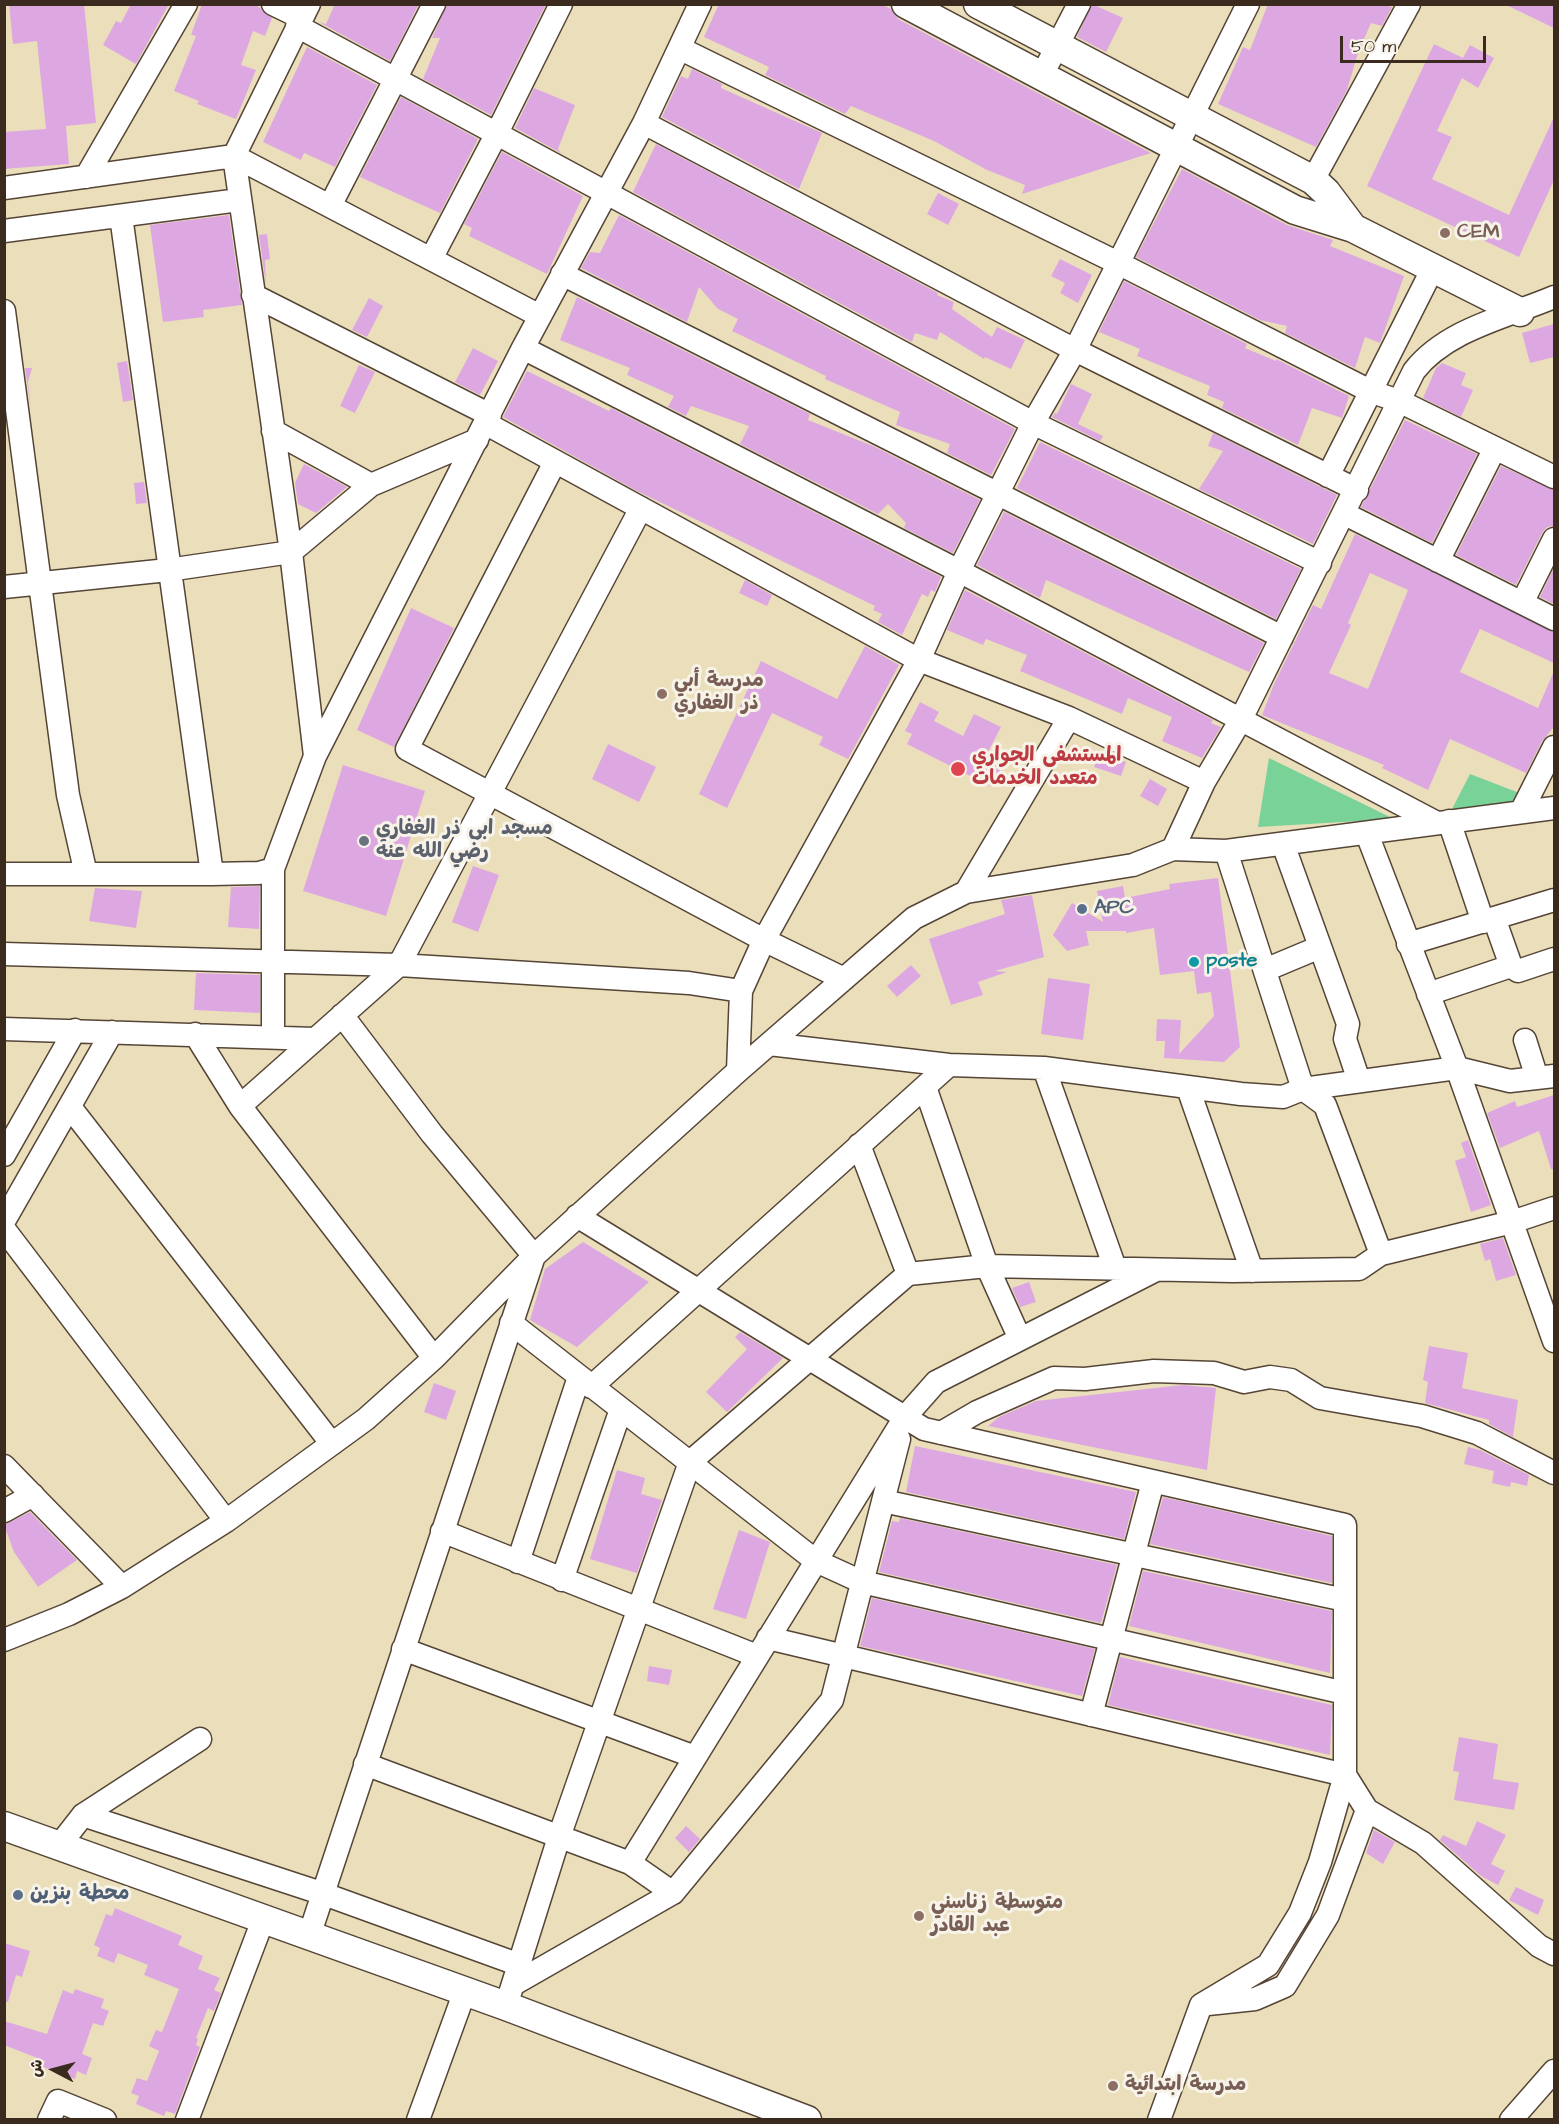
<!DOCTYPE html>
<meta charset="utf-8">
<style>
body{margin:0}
#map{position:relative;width:1559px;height:2124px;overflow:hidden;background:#ebdfbb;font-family:"Architects Daughter","Playpen Sans Arabic",sans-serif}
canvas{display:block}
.frame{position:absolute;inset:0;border:6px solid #3b2a1e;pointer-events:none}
.north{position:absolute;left:24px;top:2040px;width:60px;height:60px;-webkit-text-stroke:4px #f7f3e8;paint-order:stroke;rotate:276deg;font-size:16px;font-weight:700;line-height:24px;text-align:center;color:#3b2a1e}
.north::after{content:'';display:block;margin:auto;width:21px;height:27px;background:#3b2a1e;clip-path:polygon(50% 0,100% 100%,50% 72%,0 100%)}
.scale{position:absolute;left:1340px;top:36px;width:146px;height:27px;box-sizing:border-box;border:3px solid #3b2a1e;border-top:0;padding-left:8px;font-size:18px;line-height:21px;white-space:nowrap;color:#3b2a1e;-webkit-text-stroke:4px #f7f3e8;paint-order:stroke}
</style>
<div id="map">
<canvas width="1559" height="2124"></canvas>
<div class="frame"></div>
<div class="north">ش</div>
<div class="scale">50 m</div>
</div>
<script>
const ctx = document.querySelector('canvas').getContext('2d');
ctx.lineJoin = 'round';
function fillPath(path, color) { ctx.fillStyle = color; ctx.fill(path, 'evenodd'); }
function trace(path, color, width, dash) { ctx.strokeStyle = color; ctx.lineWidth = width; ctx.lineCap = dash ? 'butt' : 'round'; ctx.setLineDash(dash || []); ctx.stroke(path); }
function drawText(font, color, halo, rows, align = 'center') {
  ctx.font = font + ' "Architects Daughter","Playpen Sans Arabic",sans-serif'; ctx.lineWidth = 6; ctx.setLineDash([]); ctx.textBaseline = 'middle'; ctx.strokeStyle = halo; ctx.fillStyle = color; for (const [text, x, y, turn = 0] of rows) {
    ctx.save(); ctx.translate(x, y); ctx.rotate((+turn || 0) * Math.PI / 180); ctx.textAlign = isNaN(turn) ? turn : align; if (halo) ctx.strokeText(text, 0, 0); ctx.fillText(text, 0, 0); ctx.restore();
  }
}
const green = new Path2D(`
 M1269,758l125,61 -136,8z
 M1470,774l52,20 -5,13 -67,6z`);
const building = new Path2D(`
 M9,4h75l12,119 -30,3 3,38 -65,5v-37l42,-3 -9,-88 -24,3z
 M131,4h38l-33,60 -33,-19 13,-24 5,2z
 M202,4h53l17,14 -7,18 -12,-5 -12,34 15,5 -20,49 -39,-15 2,-3 -25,-10 22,-55 -5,-1z
 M335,4h84l-29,57 -71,-39 7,2z
 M447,4h99l-55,111 -68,-36 17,-41h-8z
 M719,4h162l10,5 7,10 253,134 -129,41 3,-9 -38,-15 -53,-29 -83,-35 -6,8 -80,-39 4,-8 -65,-30z
 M1092,4l31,14 -17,34 -29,-15z
 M1268,4h112l12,3 -10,19 -11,-3 -13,30 -11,37 -31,57 -98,-43 25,-57 7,3z
 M1504,4h50v24z
 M1434,44l29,14 7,-13 24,13 -16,30 -16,-10 -25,53 15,6 -20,42 77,36 45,-98v63l-35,77 -152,-71z
 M307,47l70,38 -42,82 -31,-14 -3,7 -38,-18z
 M692,69l30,15 -1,4 101,45 -23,56 -137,-72 19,-41 7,3z
 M534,88l41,17 -17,44 3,4 -46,-25z
 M401,97l77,42 -38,74 -80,-36z
 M656,144l282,149 -1,2 17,7 -2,7 40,28 5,-10 28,13 -14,29 -26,-12 -1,2 -44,-27 -3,8 -22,-7 -3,9 -279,-150z
 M502,152l81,44 -36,78 -78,-38 3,-8 -8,-4z
 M1182,169l105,56 46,15 -3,6 74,30 -24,67 -15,-6 -10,31 -70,-35 2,-7 -27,-6 -124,-63z
 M938,193l21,11 -11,21 -21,-11z
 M229,215l13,90 -39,5 1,7 -41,5 -13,-97z
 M619,215l396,214 -24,46 -44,-22 3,-9 -54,-19 4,-13 -75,-33 1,-3 -94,-45 6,-12 -20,-10 -19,-22 -12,35 -106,-54 9,-16 10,1z
 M267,234l3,25 -5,1 1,25 -7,-50z
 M1060,259l32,16 -14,28 -18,-10 5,-10 -14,-7z
 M1124,281l123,63 -2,4 31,13v-2l73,37 -7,22 -30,-10 -14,37 -76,-37 2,-6 -17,-7 3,-9 -73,-30 3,-7 -41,-17z
 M577,297l233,117 -2,6 65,26 107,54 -27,53 -49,-25 2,-5 -18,-19 -10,10 -138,-70 9,-18 -58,-20 -5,10 -18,-9 6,-11 -47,-21 3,-7 -70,-28z
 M369,298l14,8 -16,31 -15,-7z
 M1554,324v33l-24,6 -8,-30z
 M473,348l25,13 -18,34 -25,-13z
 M127,361l6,39 -10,2 -6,-39z
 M1442,363l24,10 -5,12 12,5 -12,27 -38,-19 13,-30z
 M359,365l16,7 -20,41 -15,-7z
 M25,368h7l-4,14 3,27z
 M527,371l82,40 2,-3 330,169 -6,15 -4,-2 -3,7 -6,-3 -20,41 -24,-13 4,-8 -9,-4 2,-4 -238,-115 -134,-74z
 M1071,384l21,10 -14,30 25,12 -3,5 -48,-24 3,-4 2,1z
 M1405,420l72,34 -45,89 -71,-36z
 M1213,433l124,62 -24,49 -114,-55 24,-38 -15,-5z
 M1040,442l261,127 -25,50 -259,-131z
 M304,464l43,23 -31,26 -18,-9 -3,-21z
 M1501,466l53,24v36l-7,1 -5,6 -26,52 -60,-30z
 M144,482l3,21 -11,1 -2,-21z
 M1004,512l260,131 -15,29 -203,-92 -6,18 -63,-33z
 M1355,534l199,98v31l-74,-34 -20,43 78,36 16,-37v56l-12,14 -16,32 -76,-34 -22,51 -46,-22 2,-3 -122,-50 12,-31 39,-79 8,4zM1370,573l38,17 -40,99 -39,-16 22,-48 -3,-2z
 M1554,568v36l-14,-7z
 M745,580l27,15 -5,11 -28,-13z
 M965,590l248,130 -2,3 10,4 -19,31 -40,-17 10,-24 -44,-19 -6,16 -102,-43 7,-16 -41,-16 -3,6 -36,-15z
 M411,608l43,20 -60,119 -37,-17z
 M865,646l34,19 -51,94 -29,-14 4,-8 -51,-24 -45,95 -28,-14 62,-133 76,38z
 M920,702l19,10 -5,9 29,15 11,-22 27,13 -17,33 17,8 -9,19 -85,-43 5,-10 -7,-3z
 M608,744l48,23 -17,35 -47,-23z
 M1099,753l27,9 -5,14 -27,-9z
 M343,765l82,26 -39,125 -83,-25z
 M1150,779l17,10 -9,17 -18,-10z
 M473,866l26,9 -21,57 -26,-10z
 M1218,878l22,169 -16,15 -60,-4 1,-17h-9l1,-22 24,1 -2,34 35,-38 -3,-24 -14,2 -3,-23 -34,4 -6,-47 -28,5v-2h-40l3,14 -22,6 -14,-16 19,-32 31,19 -6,-31 26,-5 2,12 45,-9 -1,-5z
 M260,886l-1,43 -31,-2 3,-40z
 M95,888l47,3 -6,37 -47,-7z
 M1032,895l12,62 -49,14 12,1 -29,10 5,13 -32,10 -22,-66 76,-25 -4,-14z
 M911,965l10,11 -24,21 -10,-11z
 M196,973l64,2v38l-66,-3z
 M1048,978l42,6 -7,56 -42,-6z
 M1554,1095v74h-3l-12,-38 -39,17 -13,-35 28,-12 2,6z
 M1468,1140l23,65 -20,7 -16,-51 11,-4 -5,-14z
 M1503,1238l13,37 -20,6 -6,-22 -5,2 -5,-17z
 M583,1242l66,40 -72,65 -47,-27 15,-51z
 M1029,1282l7,20 -16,5 -8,-19z
 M740,1332l43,26 -56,54 -21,-20 41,-43 -12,-12z
 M1429,1346l39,7 -6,35 56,12 -5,37 -24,-13v-4l-64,-17 3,-21 -5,-2z
 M434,1383l22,8 -10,29 -22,-8z
 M1183,1385l33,3 -9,82 -219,-44 11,-9 37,-16z
 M915,1446l221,46 -12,47 -218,-47z
 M1468,1447l12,3 49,25 -2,11 -16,-4 -1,5 -18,-4 2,-12 -30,-7z
 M617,1470l28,8 -4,16 21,6 -25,73 -47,-14z
 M1163,1497l169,39v47l-182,-39z
 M30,1512l47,48 -39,27 -24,-35 -10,-27z
 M900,1518l217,47 -16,58 -222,-51 13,-51 7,1z
 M739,1530l31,12 -24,77 -33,-10z
 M1143,1571l189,40 -2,62 -201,-47z
 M872,1598l223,51 -13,47 -222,-50z
 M1120,1657l212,48 -2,50 -222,-50z
 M649,1666l23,4 -3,15 -22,-4z
 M1459,1737l39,7 -5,35 26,4 -5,27 -60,-10 5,-28 -6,-1z
 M1477,1821l29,14 -15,29 14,7 -7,14 -17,-9 -41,-36 3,-5 23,11z
 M686,1826l14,13 -11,13 -14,-14z
 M1374,1830l21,12 -12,22 -17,-11z
 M1516,1887l28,13 -6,15 -29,-15z
 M115,1908l67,28 -4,9 25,11 -5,13 22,9 -6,12 7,3 -7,18 -6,-3 -12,30 2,1 -2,6 4,2 -25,67 -9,-3 -2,5 -28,-12 3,-8 -8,-3 6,-15 10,3 12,-30 -10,-5 7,-16 6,2 17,-43 -35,-14 4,-10 -30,-12 -4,10 -17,-7 3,-8 -6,-3 12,-31 6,2z
 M4,1943l26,8 -8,26 -6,-2 -8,27h-4z
 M75,1989l29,10 -3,9 8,3 -6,15 -10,-3 -11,31 10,4 -6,17 -9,-4 -2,8 -32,-12 2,-6 -41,-16v-24l43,13 16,-44 10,4z`);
const minor = new Path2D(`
 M273,4l29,14
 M309,4l-75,152 57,396 24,204
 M297,26l736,397 287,140
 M681,49l437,214 254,129 27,9 155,76
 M1042,75l37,-71
 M644,123l431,227 282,140
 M86,177l100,-173
 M1313,180l96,-176
 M4,188l230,-32 306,160
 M330,206l104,-202
 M121,216l91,658
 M4,231l235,-31
 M431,259l66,-126 64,-129
 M562,274l720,363
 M253,295l237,120
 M4,311l64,484 18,79
 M523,348l436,223 478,252
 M485,423l434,237 150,58 135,64
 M273,431l98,54
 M555,462l-148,287 357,191 80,39
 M1328,476l105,-208
 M1345,514l209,105
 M1438,561l57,-113
 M4,587l164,-17 123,-18 80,-67 106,-45
 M1522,603l32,-64
 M1521,812l33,-65
 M1449,821l34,101
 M1367,834l90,234 97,273
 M1283,844l65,180 -3,15 14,42
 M1173,849l31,-67 36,-61 174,-350c33,-42 93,-54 140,-74
 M1226,851l77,238 22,16 56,149
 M4,874h208l47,-1 14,-4
 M966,892l103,-174
 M1494,918l17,48
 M1408,944l146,-44
 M4,954l395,11 290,18 52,8
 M1265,970l55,-23
 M1428,994l83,-28 7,5 36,-12
 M4,1029l311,10
 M195,1034l45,72 194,252
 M273,1036v-167l42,-113 208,-408 121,-225 56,-119
 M1525,1040l12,38
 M769,1044l180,21 95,3 197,26 42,3 20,-8 154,-21 53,13 44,-5
 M1044,1068l71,200
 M738,1071l3,-80 23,-51 155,-280 40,-89 74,-148 42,-73 173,-346
 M925,1087l62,179 33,73
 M1188,1088l64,183
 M240,1106l159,-141 242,-457
 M70,1107l262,337
 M859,1145l49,129
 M4,1155l71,-125
 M577,1216l347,213 421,96v250l-25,87 -20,51 -32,52 -67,40 -42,115
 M4,1221l108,-189
 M4,1229l222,292
 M511,1323l305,238 46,21 483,111
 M591,1387l358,-322
 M941,1433l36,-21 77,-34 31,1 69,-8 60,2 30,9 26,-5 21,3 29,18 102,18 55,17 77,40
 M4,1466l118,121
 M883,1501l462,99
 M4,1511l29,-16
 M442,1531l315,125
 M518,1562l61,-185
 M562,1580l59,-171
 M768,1638l577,137 22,35 56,33 116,103 15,8
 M4,1640l65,-26 53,-27 104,-66 140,-102 68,-61 100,-102 204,-185 176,-153 52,-26 167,-27 40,-16 53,2 328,-43
 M403,1649l292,108
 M1091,1715l62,-233
 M365,1764l265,99 43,30
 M83,1815l241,79 193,70
 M58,1847l25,-32 117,-76
 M630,1863l275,-446 31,-35 220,-112
 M309,1936l225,-680 -102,-122 -90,-119
 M514,1984l159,-91 159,-193 67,-261
 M1208,2004l47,-5 30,-13 43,-71 39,-105
 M506,2006l53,-169 131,-375 218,-188 79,-8 246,5 126,-2 22,-15 131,-32 42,-14
 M49,2120l9,-19 47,19
 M187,2120l76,-200
 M418,2120l47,-129
 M1511,2120l43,-49`);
const major = new Path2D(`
 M906,4l389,206 58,18 167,84
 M978,4l335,176 13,12 27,36
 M4,1826l502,180 301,114`);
const markers = [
 [1445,233,6,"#8d6e63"],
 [662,694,6,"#8d6e63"],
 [958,769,8,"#e0444e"],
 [364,841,6,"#6b7280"],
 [1082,909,6,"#5c6f8a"],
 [1194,962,6,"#0f9aa8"],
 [18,1895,6,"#5c6f8a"],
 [919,1916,6,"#8d6e63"],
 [1113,2086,6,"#8d6e63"]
];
const educationNames = [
 ["CEM",1457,233],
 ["مدرسة أبي",674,682],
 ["ذر الغفاري",674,705],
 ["متوسطة زناسني",931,1904],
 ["عبد القادر",931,1927],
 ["مدرسة ابتدائية",1125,2086]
];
const healthNames = [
 ["المستشفى الجواري",972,757],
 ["متعدد الخدمات",972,780]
];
const worshipNames = [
 ["مسجد ابي ذر الغفاري",376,830],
 ["رضي الله عنه",376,853]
];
const serviceNames = [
 ["APC",1094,909],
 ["محطة بنزين",30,1895]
];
const cultureNames = [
 ["poste",1206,962]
];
fillPath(green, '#79d298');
fillPath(building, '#dda8e1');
trace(minor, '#554536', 25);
trace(major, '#554536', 31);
trace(minor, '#fff', 22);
trace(major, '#fff', 28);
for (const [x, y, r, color] of markers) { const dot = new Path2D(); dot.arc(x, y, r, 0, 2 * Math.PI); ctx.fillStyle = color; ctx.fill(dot); trace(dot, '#f7f3e8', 2); }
drawText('bold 20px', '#785e54', '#f7f3e8', educationNames, 'left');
drawText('bold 20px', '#be3a42', '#f7f3e8', healthNames, 'left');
drawText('bold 20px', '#5b616d', '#f7f3e8', worshipNames, 'left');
drawText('bold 20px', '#4e5e75', '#f7f3e8', serviceNames, 'left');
drawText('bold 20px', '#0d838f', '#f7f3e8', cultureNames, 'left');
</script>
